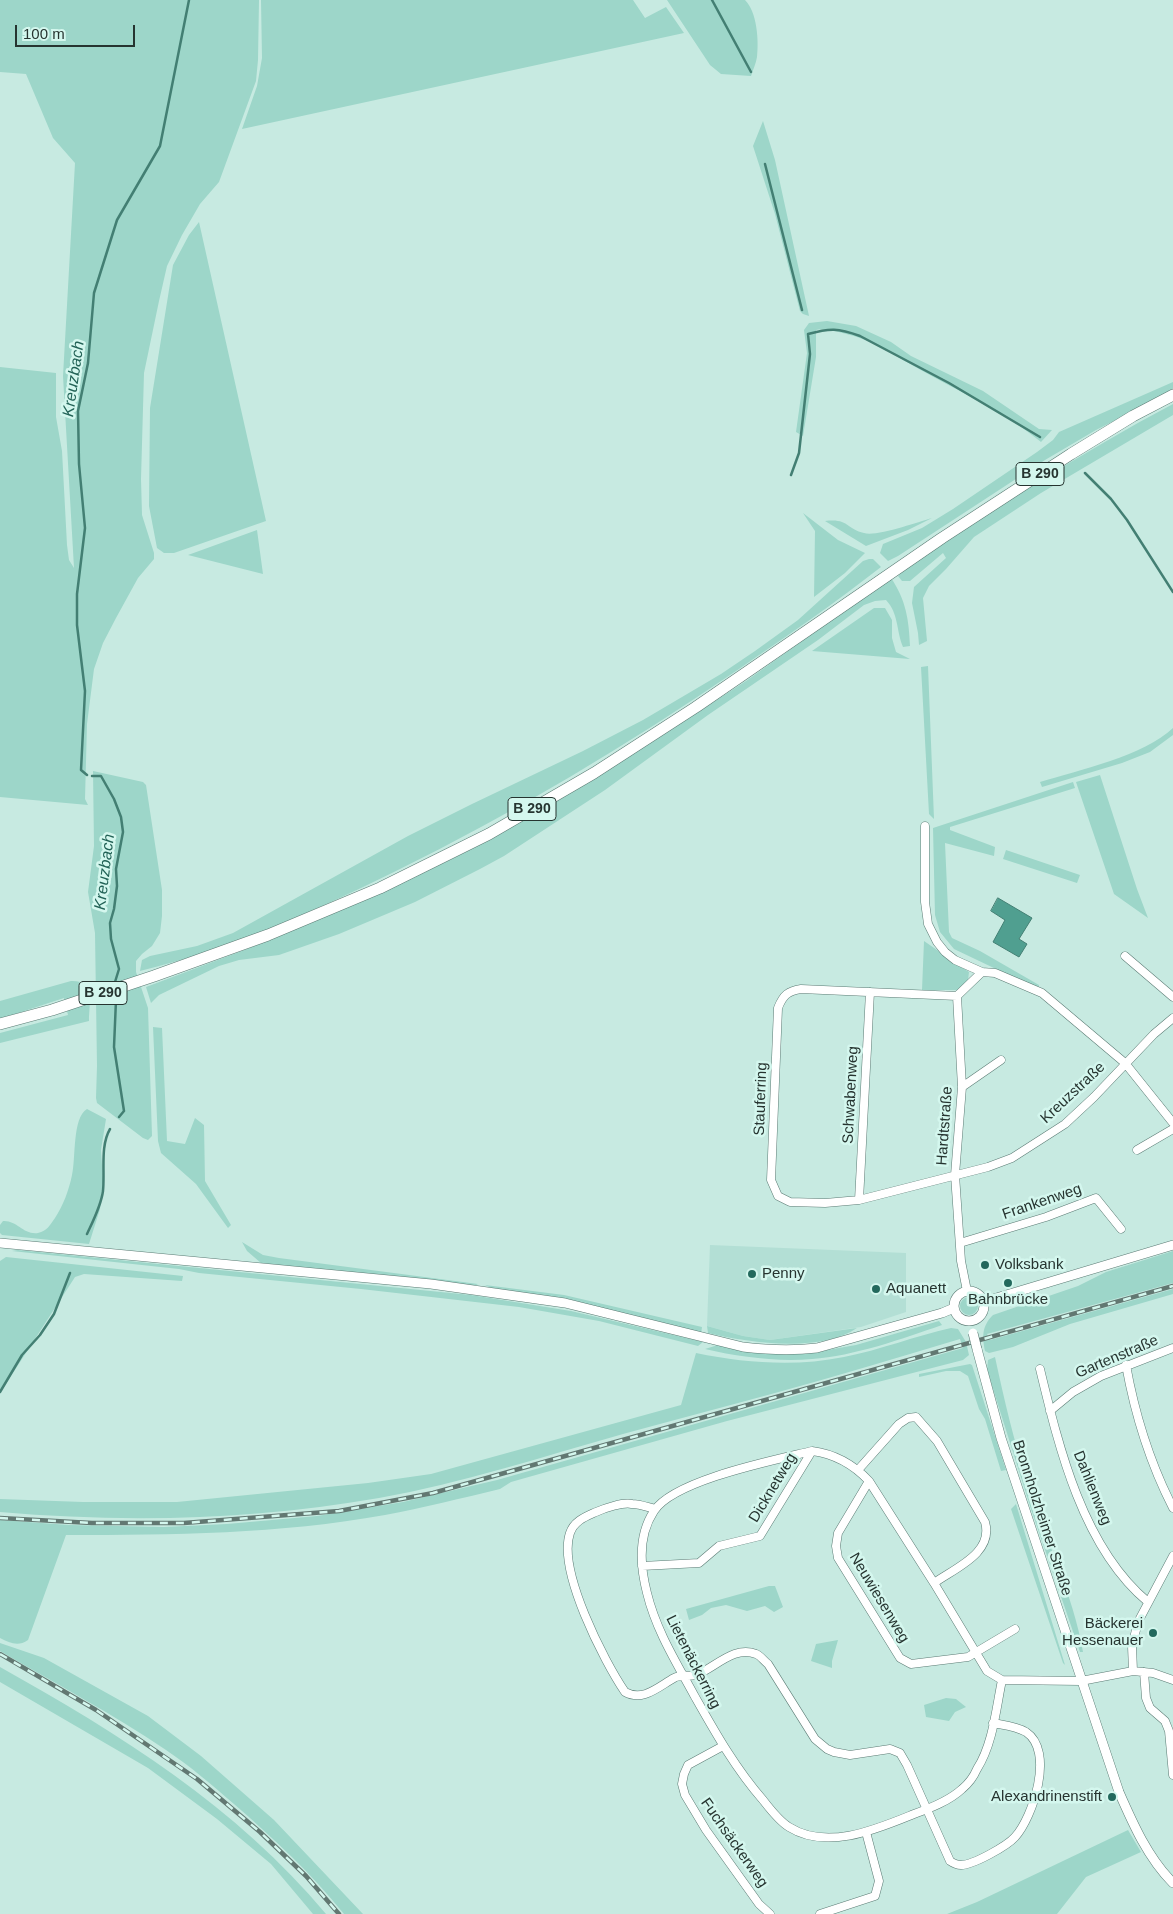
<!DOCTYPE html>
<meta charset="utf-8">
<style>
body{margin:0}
#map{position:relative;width:1173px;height:1914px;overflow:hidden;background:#c7eae1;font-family:Helvetica,sans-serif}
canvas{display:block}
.scale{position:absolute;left:15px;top:25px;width:120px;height:22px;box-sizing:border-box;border:2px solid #263430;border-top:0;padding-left:6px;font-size:15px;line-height:18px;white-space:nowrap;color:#263430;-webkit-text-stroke:4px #d4f7ee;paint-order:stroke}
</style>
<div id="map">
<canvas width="1173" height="1914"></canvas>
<div class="scale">100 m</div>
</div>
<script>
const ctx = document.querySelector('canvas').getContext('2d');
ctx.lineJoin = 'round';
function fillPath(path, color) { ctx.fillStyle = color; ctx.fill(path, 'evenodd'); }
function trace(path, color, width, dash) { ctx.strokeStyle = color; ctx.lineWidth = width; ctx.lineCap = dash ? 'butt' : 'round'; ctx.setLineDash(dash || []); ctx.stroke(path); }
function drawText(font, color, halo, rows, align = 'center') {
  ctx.font = font + ' Helvetica,sans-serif'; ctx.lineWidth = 5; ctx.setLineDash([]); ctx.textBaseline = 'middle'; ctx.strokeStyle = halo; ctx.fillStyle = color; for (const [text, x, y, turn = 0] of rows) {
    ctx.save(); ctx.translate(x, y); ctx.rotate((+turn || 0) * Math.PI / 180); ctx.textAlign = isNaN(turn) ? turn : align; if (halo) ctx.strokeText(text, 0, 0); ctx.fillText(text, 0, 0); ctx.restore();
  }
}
const built = new Path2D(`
 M710,1245l196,8v59l-45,15 -91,13 -27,-4 -36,-10z`);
const green = new Path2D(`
 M0,0h259l-1,60 -2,21 -37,101 -19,22 -18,31 -15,31 -8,35 -15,72 -3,106 1,36 12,38v6l-16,19 -22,40 -13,25 -9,26 -7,55 -2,75 3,6 -88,-8v-430l56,6v44l6,34 5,94 2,15 5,8 -11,-192 12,-213 -22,-25 -27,-64 -26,-2z
 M261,0h372l12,18 21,-11 18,26 -442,96 15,-43 5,-28z
 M667,0h78c12,12 14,40 12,57 -1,6 -4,13 -6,19l-30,-2 -11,-9z
 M763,121l12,39 34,156 -6,-2 -3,-3 -25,-97 -22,-68z
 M199,222l67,299 -92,32h-10l-7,-5 -8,-42 1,-98 23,-143 16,-30z
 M827,321l29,5 35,16 20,14 72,35 56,38 13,1 -11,12c-36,-30 -81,-50 -122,-73 -18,-10 -43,-26 -62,-32 -11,-3 -29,-9 -41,-7v27l-13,79 -7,-4 11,-79 -3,-23 5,-7z
 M1173,382v9l-77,39 -51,30 -147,96 -10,5 -8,-8 3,-9 39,-16 31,-19 84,-57 16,-12 6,-8z
 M1173,404v11l-132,78 -67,44 -28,32 -17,17 -6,12 4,43 -8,4 -1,-12 -6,-30 2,-16 32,-29 -3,-5 -33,28h-8l-4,-5 12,-12c86,-56 172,-112 263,-160z
 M803,513l35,27 27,13 -20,20 -31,24 1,-66z
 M932,518l-24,12 -42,16 -41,-25c24,-3 21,8 39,12 12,4 54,-11 68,-15z
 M257,530l6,44 -75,-19z
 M869,559h4l8,8c-46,36 -94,69 -142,102 -111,76 -225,144 -345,203 -82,40 -166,78 -254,99l2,-11 8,-4 47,-10 36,-13 175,-97 64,-32 111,-53 60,-31 78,-46 34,-23 43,-31 65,-59z
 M891,578c15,22 18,42 19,68l-7,1c-7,-17 -4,-33 -17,-47l-11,1 -11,4 -46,35 -110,75 -103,75 -101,66 -24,13 -65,33 -76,32 -60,21 -40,5 -20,6 -60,29 -8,8 -5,-16 101,-38 99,-41 300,-162 100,-65z
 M874,608h11l7,12v18l4,14 14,7 -98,-8z
 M928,666l6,153 -5,-5 -8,-147z
 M1173,728v7l-23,17 -28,11 -80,24 -2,-5c39,-12 104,-26 133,-54z
 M93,771l50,11 3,3 16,105v26l-2,17 -8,13 -10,8 -6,7v11l12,36 4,128 -4,4 -5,-2 -46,-35 -1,-5 1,-32 -2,-133 -7,-41 6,-46z
 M1100,775l37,114 11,29 -34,-24 -38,-112z
 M1073,782l2,6 -125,39v3l45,17 -1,9 -49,-13 4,89 3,6 28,13 59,34 -1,4 -84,-40 -14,-17 -5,-17 -2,-87z
 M1006,850l74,25 -3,8 -74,-24z
 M924,941l45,31 -1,8 -9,10h-37z
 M71,981c25,-1 18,21 18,40l-89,22v-10l68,-18 -4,-17 -64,21v-18z
 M153,1027l9,1 5,113 18,3 10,-26 9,7 1,56 26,44 -3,3 -32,-44 -35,-31 -3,-12z
 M87,1109l19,10 -5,31 2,30 -3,29 -11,35 -87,-9 -2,-2v-8l3,-4c14,-1 20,14 35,12 9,-2 12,-8 17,-15 8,-12 14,-28 17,-43 4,-16 0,-57 15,-66z
 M242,1242l21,13 16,3 199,26 -6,3 -211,-24 -14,-12z
 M18,1250l453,45 100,16 132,31 -5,4 -99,-25 -80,-14 -158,-18 -162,-16 -20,-4 -167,-18z
 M1173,1251v32l-186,51 3,6 183,-51v5l-103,30 -57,23 -24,6 -4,-2c-3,-15 -3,-25 8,-36l85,-29 28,-14z
 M6,1257l177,19 -1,5 -98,-7 -9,3 -75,116v-132z
 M485,1285l79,10 138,32 -1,7 -210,-46z
 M960 1306a9 9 0 1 1 18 0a9 9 0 1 1-18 0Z
 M939,1321l3,4c-40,14 -88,31 -130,34 -35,3 -73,-2 -107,-10l13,-4 47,8 51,-1 40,-7z
 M707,1326l36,10 27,4 87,-12c-36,25 -108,15 -149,5z
 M951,1328l7,1 8,13 3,13 -6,5 -236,61 -216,61 -11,7c-38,9 -77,19 -115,26 -105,19 -213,20 -319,20l-38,105c-10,7 -18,3 -28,-2v-118l69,5 95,2 63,-3 90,-8 86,-14 94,-22 466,-132 -3,-9c-61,18 -123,37 -185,54 -50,14 -102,27 -152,41 -81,23 -161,49 -244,64 -125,22 -253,25 -379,14v-13l83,3h94l191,-19 63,-9 250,-69 15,-52c49,10 99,14 148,4 36,-7 71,-21 107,-29z
 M995,1357c9,42 19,84 32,125 18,57 46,111 56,170h-3l-49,-143 -44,-139 1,-10z
 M970,1364l2,1 34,105 -5,1 -16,-52 -6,-10 -11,-33 -8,-5h-14l-27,6v-3z
 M1016,1504l49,161 -2,-2 -52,-154z
 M769,1586h6l8,21 -9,5 -9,-6 -18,5 -21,-6 -15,3 -9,7 -13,5 -3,-11z
 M838,1640l-6,21v7l-21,-7 5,-17z
 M0,1643l44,15 104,58 53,40 73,64 89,94h-19c-32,-40 -71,-76 -110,-110 -22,-19 -44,-38 -68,-54 -53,-36 -110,-66 -166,-99z
 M0,1667c120,67 237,140 326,247h-13l-42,-50 -54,-45 -69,-51 -148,-86z
 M946,1698l10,1 10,8 -11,5 -6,9 -23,-4 -2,-12z
 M1128,1830l13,22 -55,25 -29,37h-110l30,-12z`);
const water = new Path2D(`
 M998,898l34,20 -13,21 8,5 -8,13 -26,-15 12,-22 -14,-9z`);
const stream = new Path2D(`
 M712,0l39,72
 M765,164l37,146
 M1085,473l26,26 16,21 46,72
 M791,475l8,-22 11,-99 -2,-20c22,-6 30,-6 52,2l89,47 91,54
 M87,775l-6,-5 4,-79 -8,-66v-31l8,-66 -6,-64 -1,-53 10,-48 6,-70 23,-73 43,-74 29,-146
 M92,776h9l13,23 7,18 2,15 -7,37 1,17 -3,23 -4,14 1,16 8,30 -4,13
 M116,1000l-2,47 10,64 -5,6
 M87,1234c6,-13 14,-28 16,-43 2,-20 -3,-45 7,-62
 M0,1392l22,-37 18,-20 14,-21 16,-41`);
const minor = new Path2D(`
 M925,826v76l3,22 9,18 8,10 10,8 27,12 13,1 47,20 83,70 48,60
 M1125,956l48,41
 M957,996l-156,-7c-13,2 -18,6 -23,19l-7,172 7,16 12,6 35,1 34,-3 129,-33 24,-9 53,-34 29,-27 60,-63 19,-16
 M962,1087l39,-27
 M1137,1150l36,-21
 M859,1200l11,-208
 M960,1243l86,-26 50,-19 25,31
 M967,1291l-6,-30 -6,-86 7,-88 -5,-91 25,-24
 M1126,1365c9,50 24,98 47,143
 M1040,1369c19,79 43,179 108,233
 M1050,1411l23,-19 28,-16 72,-28
 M858,1470l41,-46 9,-6 8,-1 21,24 48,81c9,31 -30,46 -51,61
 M869,1481l-31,52 -2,13 2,12 62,100 11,6 57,-7 47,-28
 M655,1509c-8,-2 -15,-5 -23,-5 -9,-2 -27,4 -36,8 -11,5 -22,9 -26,21 -13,37 34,128 55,159 18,10 33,-5 49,-14 6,-4 15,-1 22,-3 19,-7 38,-30 60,-21 4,1 8,7 12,10l47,75 12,10 7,3 16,3 40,-6 10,4 7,12 43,96c3,2 8,4 11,4 12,0 46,-19 54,-28 18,-20 40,-86 11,-105 -10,-6 -23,-7 -33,-9
 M642,1566l57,-3 20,-17 41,-10 52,-85
 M1133,1671l-1,-25 6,-24 35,-66
 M1144,1672l2,26 4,10 15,13 4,10 4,44
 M1002,1680c-6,29 -9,64 -25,89 -3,7 -9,15 -15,20 -13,12 -31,19 -48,25 -37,15 -87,37 -125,13 -10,-6 -19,-18 -26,-27 -28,-32 -48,-68 -69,-105 -18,-33 -38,-65 -47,-102 -7,-27 -9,-58 7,-82 20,-31 121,-51 158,-60 23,3 41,13 57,30l65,102 53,88 15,9 79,1 52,-10 20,2 20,7
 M723,1746l-35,19 -4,9 -2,10 3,11 21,35 53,74 11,10
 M820,1914l55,-18 4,-15 -13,-49`);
const tertiary = new Path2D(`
 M0,1243l431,41 134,19 178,44c25,3 49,4 74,1l125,-35 12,-5
 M954 1306a15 15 0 1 1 30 0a15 15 0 1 1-30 0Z
 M983,1302l190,-57
 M977,1349l24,89 118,354c14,32 29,66 54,91`);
const primary = new Path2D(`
 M0,1024l52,-14 102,-34 114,-41 112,-47 109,-54 105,-61 102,-66 246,-169 129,-84 62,-38 40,-21`);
const rail = new Path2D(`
 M0,1518l92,5h92l155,-12 94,-18 740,-207
 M0,1654l96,56 101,69 63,53 46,44 33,38`);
const tertiaryBridge = new Path2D(`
 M973,1333l4,16`);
const markers = [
 [985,1265,5,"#23695d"],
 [752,1274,5,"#23695d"],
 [1008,1283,5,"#23695d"],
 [876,1289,5,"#23695d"],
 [1153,1633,5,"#23695d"],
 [1112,1797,5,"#23695d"]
];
const shields = [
 [1040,474,48],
 [532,809,48],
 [103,993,48]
];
const shieldNames = [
 ["B 290",1040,474],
 ["B 290",532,809],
 ["B 290",103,993]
];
const streetNames = [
 ["Kreuzstraße",1073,1093,-43],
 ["Schwabenweg",851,1095,-87],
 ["Stauferring",761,1099,-88],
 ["Hardtstraße",945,1126,-86],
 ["Frankenweg",1042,1202,-19],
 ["Gartenstraße",1117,1357,-23],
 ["Dicknetweg",773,1488,-59],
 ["Dahlienweg",1092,1488,68],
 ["Bronnholzheimer Straße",1042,1518,72],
 ["Neuwiesenweg",879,1598,59],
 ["Lietenäckerring",693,1662,63],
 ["Fuchsäckerweg",734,1843,55]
];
const poiNames = [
 ["Volksbank",995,1265],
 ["Penny",762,1274],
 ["Aquanett",886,1289],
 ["Bahnbrücke",1008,1300,"center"],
 ["Bäckerei",1143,1624,"right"],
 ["Hessenauer",1143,1641,"right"],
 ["Alexandrinenstift",1102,1797,"right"]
];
const waterNames = [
 ["Kreuzbach",74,379,-82],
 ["Kreuzbach",105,872,-83]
];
fillPath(built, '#b3dfd5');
fillPath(green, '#9dd6c9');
fillPath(water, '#509f90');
trace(water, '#437f73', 1);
trace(stream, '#437f73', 2.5);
trace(minor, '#5b7b74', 9);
trace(tertiary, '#5b7b74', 10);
trace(primary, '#5b7b74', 12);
trace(minor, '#fff', 8);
trace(tertiary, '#fff', 9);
trace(primary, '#fff', 11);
trace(rail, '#627872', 4.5);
trace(rail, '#d4f7ee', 2.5, [8]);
trace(tertiaryBridge, '#5b7b74', 10, []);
trace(tertiaryBridge, '#fff', 9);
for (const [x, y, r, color] of markers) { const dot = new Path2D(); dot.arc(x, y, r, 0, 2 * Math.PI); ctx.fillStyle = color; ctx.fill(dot); trace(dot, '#d4f7ee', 2); }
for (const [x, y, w] of shields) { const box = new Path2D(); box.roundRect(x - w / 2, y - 11.5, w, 23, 4); ctx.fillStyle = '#d4f7ee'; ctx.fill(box); trace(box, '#263430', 1); }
drawText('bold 14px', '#263430', null, shieldNames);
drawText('15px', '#263430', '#d4f7ee', streetNames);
drawText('15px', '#263430', '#d4f7ee', poiNames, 'left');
drawText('italic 16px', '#226256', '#d4f7ee', waterNames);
</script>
